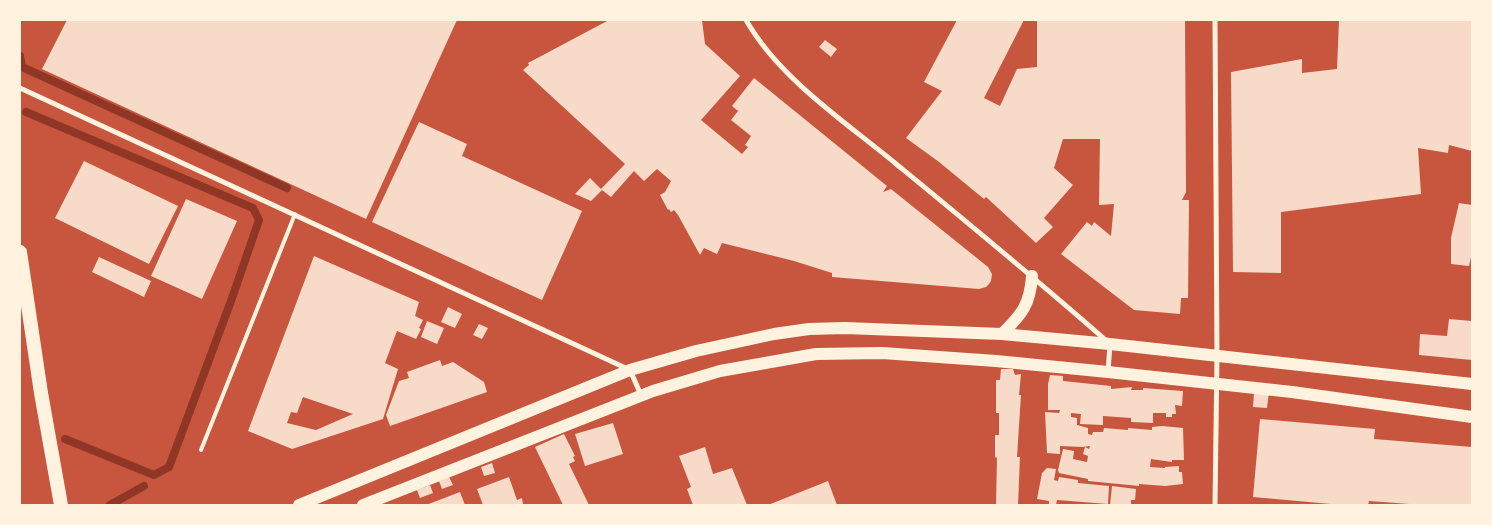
<!DOCTYPE html>
<style>
body{margin:0}
#map{position:relative;width:1492px;height:525px;overflow:hidden;background:#c8553d;font-family:Spectral,serif}
canvas{display:block}
.frame{position:absolute;inset:0;border:21px solid #fff3e0;pointer-events:none}
</style>
<div id="map">
<canvas width="1492" height="525"></canvas>
<div class="frame"></div>
</div>
<script>
const ctx = document.querySelector('canvas').getContext('2d');
ctx.lineJoin = 'round';
function trace(path, color, width, dash) { ctx.strokeStyle = color; ctx.lineWidth = width; ctx.lineCap = dash ? 'butt' : 'round'; ctx.setLineDash(dash || []); ctx.stroke(path); }
function fillPath(path, color) { ctx.fillStyle = color; ctx.fill(path, 'evenodd'); }
const stream = new Path2D(`
 M20,56l2,11 265,121
 M26,112l227,96 6,12 -28,81 -62,166 -15,8 -89,-36
 M110,505l34,-19`);
const building = new Path2D(`
 M67,20h390l-91,199 -324,-150z
 M609,20h93l3,24 35,32 -39,44 41,34 6,-7 -3,-2 6,-9 -20,-16 7,-9 -6,-5 22,-28 133,108 -4,6 8,-3 97,78 4,7 -1,7 -2,3 -3,3 -7,2 -147,-12v-4l-38,-12 -72,-18 -5,11 -13,-6 -4,7 -22,-40 -4,-5 -3,2 -2,-3 -1,1 -8,-15 5,-3 6,-11 -14,-12 -13,12 -10,-10 -23,26 -9,-7 -11,11 -16,-7 15,-16 11,11 24,-25 -102,-94 6,-5 -1,-2z
 M957,20h67l-40,78 16,8 17,-37 20,-2v-47h148l1,172 -4,8h7l-1,98h-7l-1,16 -46,-4 -73,-56 26,-32 5,4 2,-4 17,14 3,-32 -15,1 1,-66h-37l-9,29 19,17 -29,33 9,9 -17,16 -50,-46 -2,2 -45,-37 -33,-24 36,-47 -18,-9z
 M1339,20h133v131l-23,-6 -1,8 -30,-5 3,46 -140,18v61l-48,-1 -2,-200 71,-13v14l35,-4z
 M825,40l12,9 -6,8 -12,-10z
 M419,122l48,22 -5,12 120,55 -40,89 -170,-78z
 M84,161l94,45 -29,58 -94,-46z
 M186,199l51,22 -35,78 -51,-23z
 M1459,203l13,2v48l-3,13 -18,-2v-26z
 M314,256l105,46 -4,14 8,4 -4,8 2,1 -5,10 -19,-8 -12,32 13,6 -15,50 -91,30 -44,-18zM303,397l50,17 -37,16 -29,-7 4,-11 6,1z
 M99,257l52,24 -7,16 -52,-25z
 M448,307l14,7 -7,14 -14,-6z
 M1449,319l23,2v39l-53,-5 1,-21 27,2z
 M427,321l17,7 -7,16 -16,-7z
 M479,324l9,4 -6,11 -9,-4z
 M440,360l2,6 11,-4 31,20 3,10 -97,34 -4,-11 13,-34 10,-3 -2,-6z
 M1001,369h12l2,6 6,-1 -2,21h2l-4,62h3l-2,48h-22l1,-47 -2,-1v-22h4v-22h-3v-33h4z
 M1050,375l13,1v5l48,5v3l21,-2 -1,3h12v-2l40,3 -1,15 -7,-1 1,9h-4v3h-6v-4h-13v10l-22,-1v-4l-28,-2v9l-23,-1 1,-10 -10,-1v4l6,1v7l11,3v6l4,1 1,-3h10l1,-4 24,2v-2l24,2v-3l10,-1 21,2 1,32h-12v2l-21,-3 -1,8 15,1v-1l14,-1v6h3l1,12 -18,2 -26,-2v2l-51,-5v-2l-29,-6 -1,-3 5,-21 11,2 -1,8 14,3 1,-6 -5,-2 2,-7 4,2 1,-3 -8,1 -22,-1v8l-13,-1 -2,-41 14,1 1,-3h-12v-26z
 M1254,392h15l-2,16 -14,-1z
 M1260,419l115,10 -1,10 98,8v58h-49l-54,-4 -1,4h-26l-89,-8z
 M613,423l10,31 -38,12 -10,-32z
 M564,434l11,22 -2,1 2,4 -6,3 20,41h-26l-28,-58z
 M705,447l8,27 19,-6 15,37h-54l-6,-16 4,-2 -12,-31z
 M492,463l3,10 -11,3 -3,-9z
 M1047,468l9,1 -2,11 4,1 1,-4 19,3v3l31,3 -1,18 -51,-4 -1,5h-7v-4l-12,-2 5,-26z
 M449,477l4,8 -11,4 -3,-8z
 M509,477l8,23 5,-2 1,7h-40l-6,-16z
 M828,481l9,24h-69z
 M430,485l3,8 -13,5 -3,-8z
 M1112,486l24,3 -1,11h-4v5h-21z
 M460,492l5,13h-39z`);
const service = new Path2D(`
 M201,450l94,-236`);
const minor = new Path2D(`
 M746,20c33,58 98,101 149,143 73,60 145,119 215,181l-2,28
 M20,88l610,282 11,25
 M1215,505l2,-149 -2,-336`);
const primary = new Path2D(`
 M1002,334c20,-20 28,-29 30,-58
 M299,505l331,-135 66,-19 78,-17 35,-5 36,-1 157,6 108,10 362,40
 M363,505l290,-114 67,-20 96,-17 66,-1 114,8 112,11 184,20 180,25`);
const trunk = new Path2D(`
 M20,252l21,141 20,112`);
trace(stream, '#8f3625', 8);
fillPath(building, '#f7dbc8');
trace(service, '#fff3e0', 4);
trace(minor, '#fff3e0', 5);
trace(primary, '#fff3e0', 12);
trace(trunk, '#fff3e0', 14);
</script>
